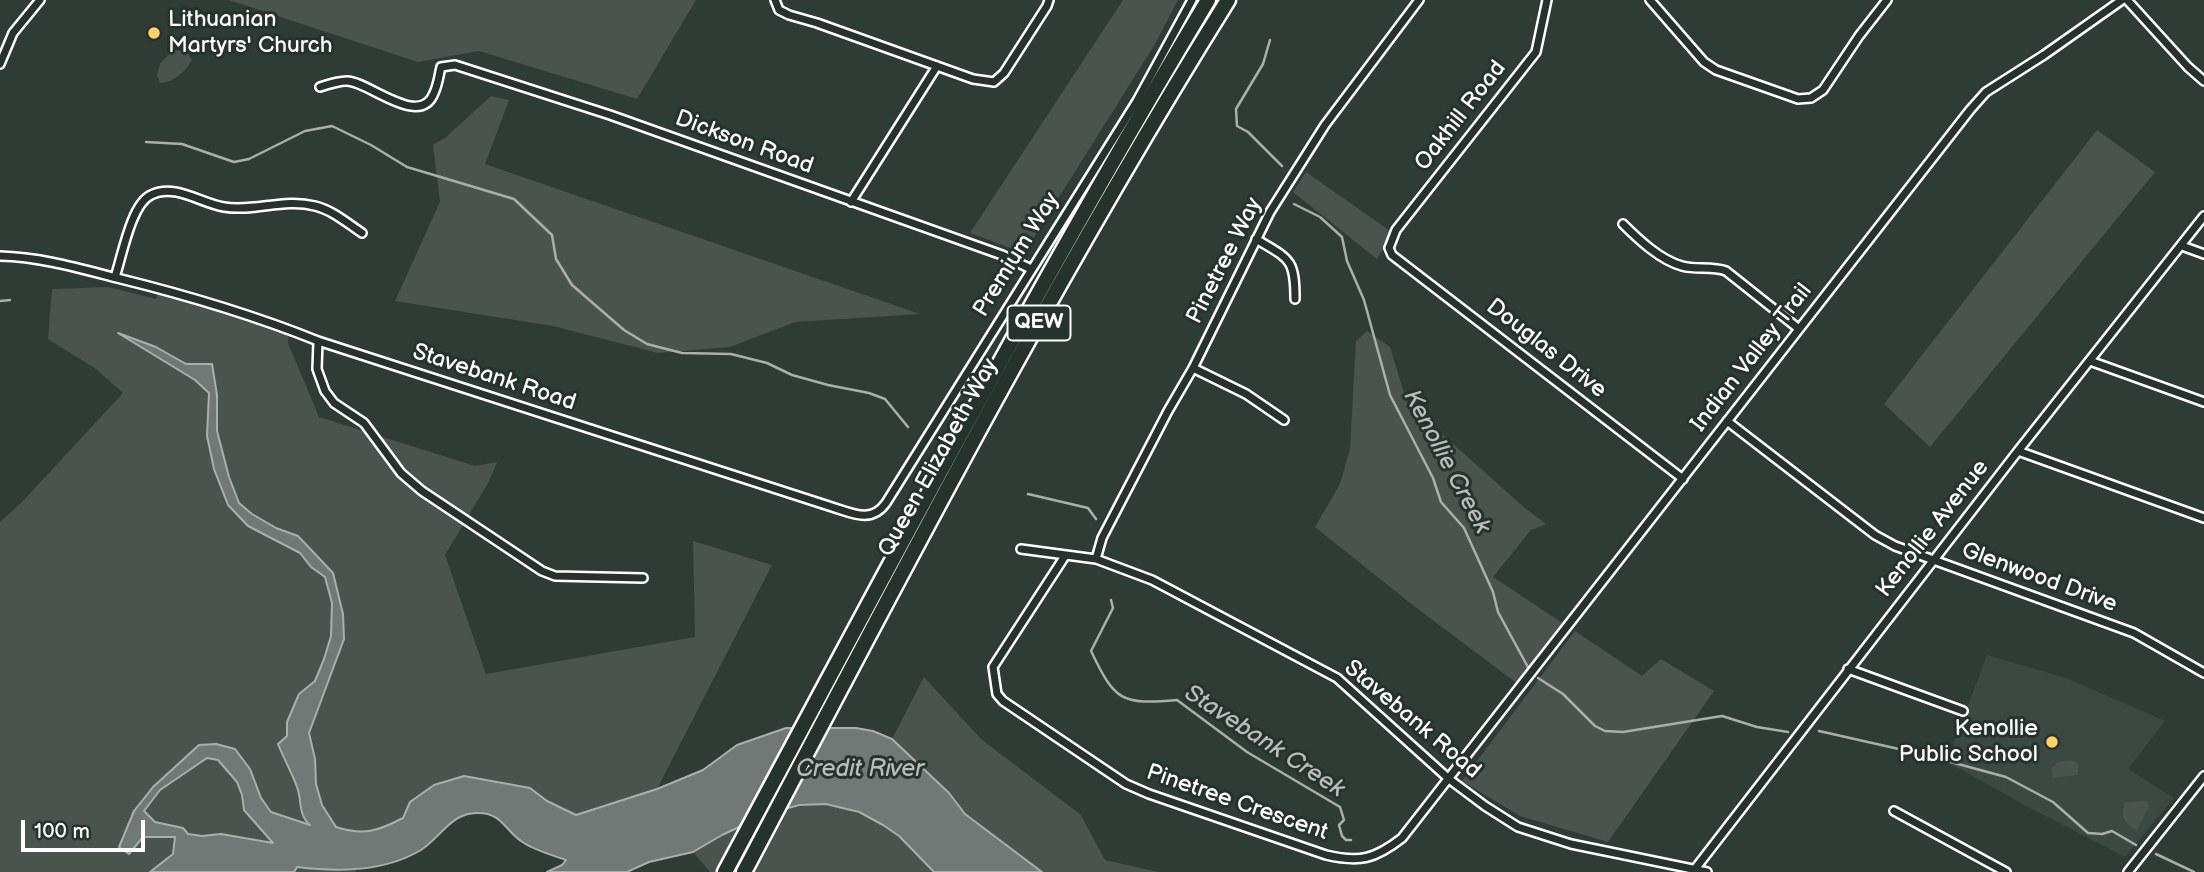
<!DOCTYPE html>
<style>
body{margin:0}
#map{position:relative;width:2204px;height:872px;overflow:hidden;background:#2f3b35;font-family:"Balsamiq Sans",sans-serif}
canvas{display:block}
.scale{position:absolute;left:21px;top:820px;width:124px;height:32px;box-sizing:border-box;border:4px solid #fff;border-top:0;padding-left:9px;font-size:21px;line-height:24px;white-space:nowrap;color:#fff;-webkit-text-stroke:5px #26332d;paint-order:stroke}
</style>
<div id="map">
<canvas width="2204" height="872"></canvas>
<div class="scale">100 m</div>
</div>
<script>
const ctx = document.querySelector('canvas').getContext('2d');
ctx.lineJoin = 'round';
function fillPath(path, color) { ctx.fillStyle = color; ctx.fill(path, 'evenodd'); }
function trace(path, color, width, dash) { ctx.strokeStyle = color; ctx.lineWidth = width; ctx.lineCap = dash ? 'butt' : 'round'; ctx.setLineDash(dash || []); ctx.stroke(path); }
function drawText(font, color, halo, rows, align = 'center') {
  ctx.font = font + ' "Balsamiq Sans",sans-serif'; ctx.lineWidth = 6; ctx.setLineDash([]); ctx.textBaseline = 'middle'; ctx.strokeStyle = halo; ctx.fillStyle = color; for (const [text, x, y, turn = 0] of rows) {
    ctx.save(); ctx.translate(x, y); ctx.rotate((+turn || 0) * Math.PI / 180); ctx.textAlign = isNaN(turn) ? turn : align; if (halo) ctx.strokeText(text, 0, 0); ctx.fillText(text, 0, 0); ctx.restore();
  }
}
const built = new Path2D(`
 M1987,655l79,23 99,43 -37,48 46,29 -49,59 -93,-48 -85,-47z`);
const green = new Path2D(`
 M229,0h467l-59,99 -158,-48 -61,11z
 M1123,0h55l-23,44 -131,209 -54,-20z
 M173,50l14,2 5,8c-6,11 -19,23 -32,23l-3,-8 3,-11z
 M491,96l18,4 -24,64 435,150 -125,8 -65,25 -72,6 -105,-27 -158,-25 45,-99 -7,-57 12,-7z
 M2097,130l58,42 -225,275 -46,-43z
 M1306,172l87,61 -16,26 -84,-67z
 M161,284l129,39 -2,20 31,74 156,49 22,-4 -9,21 -43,72 41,119 209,-37 -2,-96 79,24 -115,224 -81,26 -29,-14 -17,-13 -66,-12 -30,9 -23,17 -8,16c-17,9 -37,19 -57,13l10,41h-356v-350l23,-21 100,-108 -27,-24 -48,-30 4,-50 56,-2 48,12z
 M1367,331l23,16 17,56 119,106 20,15 -15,6 -38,47 71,47 -46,60 -104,-78 -99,-79 25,-43 10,-35 6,-108z
 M1575,631l67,45 19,-17 53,32 -106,151 -88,-26 -58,-35z
 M924,677l57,62 100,76 24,45 53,12h-116l-77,-58 -16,-21 -57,-54z
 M2070,760l8,3v12l-25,3 -2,-9 7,-7z
 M2146,801l3,5 -12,24c-13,-5 -17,-15 -12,-28z
 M826,804c56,14 69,27 108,68h-224l-17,-20c44,-26 81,-46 133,-48z`);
const water = new Path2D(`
 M118,333l38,14 30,17h26l5,31v36l12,46 10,26 13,11 24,14 22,8 35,37 10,41 1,25 -35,94 6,26 1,25 6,21 14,22c28,9 42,4 67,-9l7,-16 24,-17 30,-9 66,12 17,13 29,14 81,-26 46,-19 34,-25 49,-17h70l17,3 19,8 57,54 16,21 77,58h-108l-35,-36 -16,-11 -24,-13 -33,-8 -26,1 -31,8 -47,22 -29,17 -44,10 -22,10h-80l15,-7 4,-5c-14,-5 -33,-10 -45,-19 -17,-12 -19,-28 -43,-28 -26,-1 -37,24 -57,37 -37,22 -82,22 -124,17l-3,5h-144l23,-18 2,-17h-32l-14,17 -10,-7 15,-36 19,-24 46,-42 17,-1 19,5 15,20 11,29 10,14 39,13c-12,-10 -8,-25 -13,-38 -5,-14 -13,-28 -19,-43l9,-8v-14l12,-28 16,-13 9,-22 7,-23 1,-33 -7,-26 -14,-10 -11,-14 -52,-27 -20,-21 -14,-36 -7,-33 2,-43 -14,-13zM207,758l11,2 19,22 5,13 2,15 29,33 -52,-9 -19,2 -14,-2 -5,-6 -28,-6 -11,-11 16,-21z`);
const stream = new Path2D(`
 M1270,40l-7,24 -27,45 1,17 11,6 34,34
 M146,142l36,2 52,18 15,-3 56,-28 27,-5 39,19 36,22 107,32 38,36 4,24 16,26 52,45 23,14 35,9 49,1 36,9 25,12 36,10 41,8 16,6 23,28
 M1294,204l26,13 22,20 5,24 17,39 26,95 43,83 8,24 23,26 29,64 5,20 32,59
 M0,301l10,-1
 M1028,494l60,14 8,11
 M1111,600l2,8 -22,43c24,50 30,54 86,49l70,52 93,55 4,13 -5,5 3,11 4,4h5
 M1538,678l25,16 32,32 10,5 18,1 99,-16 35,11 31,5
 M1819,731l102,23 85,23 47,25 35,31 14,1 10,-3 24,14
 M2156,854l38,18`);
const street = new Path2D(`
 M775,0l4,10 10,5 28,8 156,56 21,3 10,-9 43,-67 2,-6
 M1547,0l-11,52 -140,178 -7,18 3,7 291,224
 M1650,0l54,62 12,8 82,29 13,-1 12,-8 36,-54 28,-36
 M2127,0l61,67 16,14
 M0,64l13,-31 27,-33
 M320,87c9,-3 18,-6 27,-6 21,0 73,48 87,12 4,-8 5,-18 7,-26l14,-2 155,50 392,140 29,14
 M851,202l86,-136
 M1623,224c15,15 37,36 59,42 14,4 30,0 44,5l73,58
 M1256,239c33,20 39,19 39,60
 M2182,246l22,8
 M0,256c40,1 78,12 117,22 69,17 134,36 201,63l514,166c20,6 39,17 54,-4l251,-402 55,-101
 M115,277c7,-20 16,-73 36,-82 24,-12 49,8 73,12 31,5 60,-9 91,-1 17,4 32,17 47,27
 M318,341l-1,28 8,22 9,12 30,20 37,50 21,18 120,80 13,5 88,2
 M2090,361l114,41
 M1193,368l53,26 38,26
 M1727,421l148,114 20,11 239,87 70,40
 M2018,451l186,67
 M1021,549l75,10 56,21 185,98 112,101 36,27 33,21 53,17 136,28
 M1065,556l-72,111 4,27 6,7 123,83 23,10 177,61c34,8 49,4 76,-17l568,-728 16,-18 58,-37 78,-55
 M1096,559l6,-21 66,-127 25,-43 77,-156 55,-87 94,-125
 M1848,669l115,42
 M1894,811l112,61
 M1695,869l323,-418 186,-235
 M2128,872l76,-96`);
const highway = new Path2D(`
 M725,872c157,-293 312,-587 483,-872
 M744,872c155,-294 308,-590 484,-872`);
const markers = [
 [154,33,7,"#ffd166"],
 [2052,742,7,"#ffd166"]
];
const shields = [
 [1039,323,63]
];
const shieldNames = [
 ["QEW",1039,323]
];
const poiNames = [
 ["Lithuanian",168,20],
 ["Martyrs' Church",168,46],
 ["Kenollie",2038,729,"right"],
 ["Public School",2038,755,"right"]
];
const streetNames = [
 ["Oakhill Road",1461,116,-52],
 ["Dickson Road",744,143,20],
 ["Premium Way",1017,255,-58],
 ["Pinetree Way",1225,261,-63],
 ["Douglas Drive",1546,349,38],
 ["Indian Valley Trail",1752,358,-52],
 ["Stavebank Road",494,378,18],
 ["Queen Elizabeth Way",939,458,-61],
 ["Kenollie Avenue",1933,529,-52],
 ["Glenwood Drive",2039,578,20],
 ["Stavebank Road",1412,720,40],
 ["Pinetree Crescent",1237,803,19]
];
const waterNames = [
 ["Kenollie Creek",1446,462,62],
 ["Stavebank Creek",1264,742,33],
 ["Credit River",860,770]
];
fillPath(built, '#3c4842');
fillPath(green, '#4a544f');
fillPath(water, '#707975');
trace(water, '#a9afac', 2);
trace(stream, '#a9afac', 2.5);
trace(street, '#fff', 12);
trace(highway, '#fff', 19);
trace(street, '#26332d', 7);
trace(highway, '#26332d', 14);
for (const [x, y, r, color] of markers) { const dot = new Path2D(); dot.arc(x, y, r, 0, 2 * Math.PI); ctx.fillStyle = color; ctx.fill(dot); trace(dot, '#26332d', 2.5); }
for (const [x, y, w] of shields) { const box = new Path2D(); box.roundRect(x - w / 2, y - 17.5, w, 35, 5); ctx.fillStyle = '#26332d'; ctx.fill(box); trace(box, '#fff', 2); }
drawText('bold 21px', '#fff', null, shieldNames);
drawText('23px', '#fff', '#26332d', poiNames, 'left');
drawText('23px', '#fff', '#26332d', streetNames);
drawText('italic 24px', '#b8bcba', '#26332d', waterNames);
</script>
